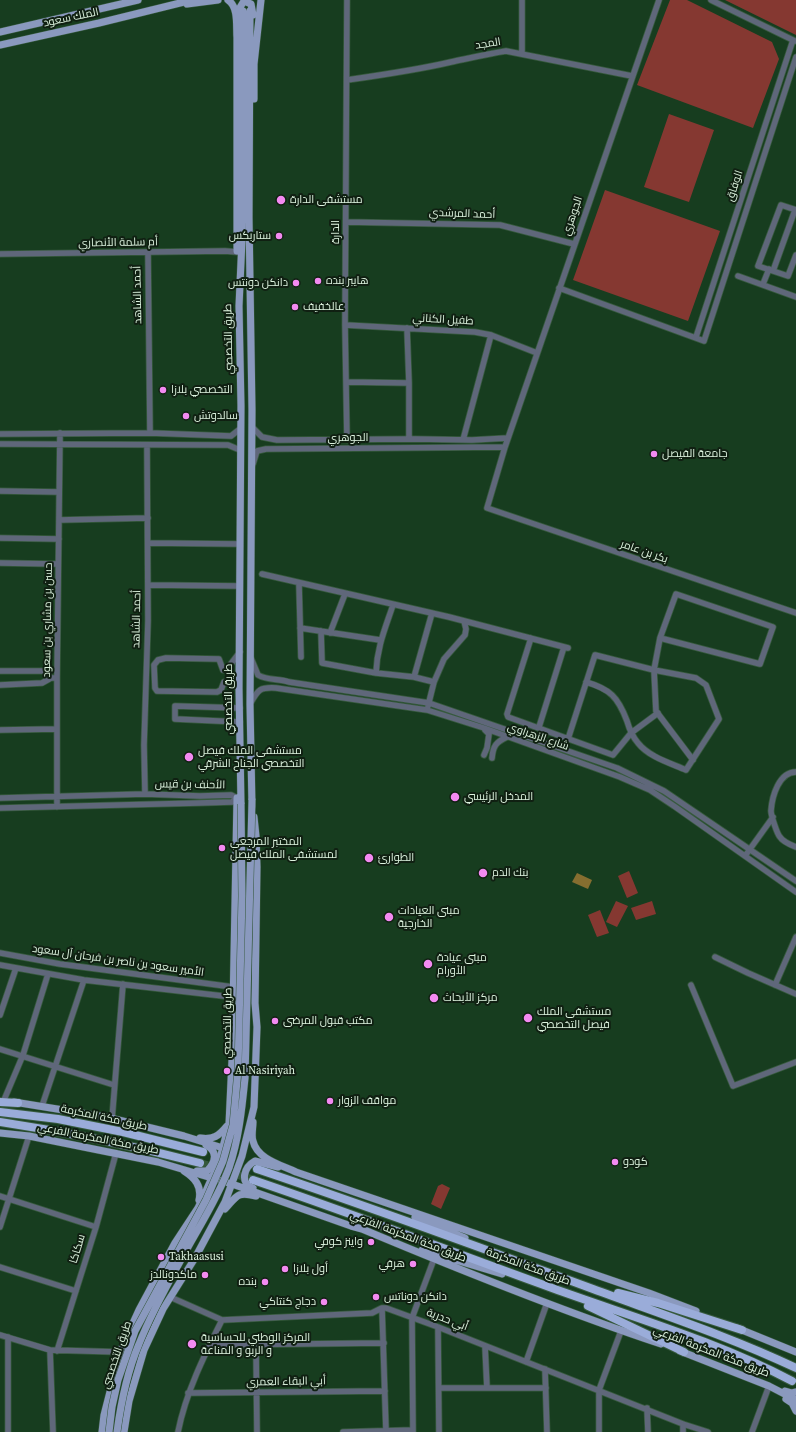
<!DOCTYPE html>
<meta charset="utf-8">
<style>
body{margin:0}
canvas{display:block;background:#173d1f}
</style>
<canvas width="796" height="1432"></canvas>
<script>
const ctx = document.querySelector('canvas').getContext('2d');
ctx.lineJoin = 'round';
function fillPath(path, color) { ctx.fillStyle = color; ctx.fill(path, 'evenodd'); }
function trace(path, color, width, dash) { ctx.strokeStyle = color; ctx.lineWidth = width; ctx.lineCap = dash ? 'butt' : 'round'; ctx.setLineDash(dash || []); ctx.stroke(path); }
function drawText(font, color, halo, rows, align = 'center') {
  ctx.font = font + ' "Source Serif 4",Cairo,serif'; ctx.lineWidth = 4; ctx.setLineDash([]); ctx.textBaseline = 'middle'; ctx.strokeStyle = halo; ctx.fillStyle = color; for (const [text, x, y, turn = 0] of rows) {
    ctx.save(); ctx.translate(x, y); ctx.rotate((+turn || 0) * Math.PI / 180); ctx.textAlign = isNaN(turn) ? turn : align; if (halo) ctx.strokeText(text, 0, 0); ctx.fillText(text, 0, 0); ctx.restore();
  }
}
const green = new Path2D(`
 M670,0h17l85,42 7,17 -26,69 -116,-43z
 M725,0h71v35z
 M669,114l45,16 -25,72 -45,-15z
 M605,190l115,41 -32,90 -115,-41z
 M629,871l9,22 -11,5 -9,-22z
 M616,901l12,5 -11,21 -11,-5z
 M652,901l4,13 -20,6 -5,-12z
 M600,910l9,23 -12,4 -9,-22z
 M442,1184l8,4 -9,21 -10,-5 7,-18z`);
const water = new Path2D(`
 M577,873l15,7 -4,9 -16,-7z`);
const highwayTunnel = new Path2D(`
 M200,1163l51,16`);
const minor = new Path2D(`
 M522,0v54
 M711,0l84,41
 M347,80c35,-5 70,-10 104,-18 19,-4 36,-8 55,-11l126,25
 M796,210l-15,-5 -23,61 30,10 8,-21
 M346,222l154,3 74,19
 M148,253l2,180
 M0,254l225,-3 12,1
 M773,271l22,-61
 M738,276l58,21
 M763,284l6,-15
 M559,288l145,53 92,-284
 M345,325l130,7 16,3 46,18
 M407,328l2,55v56
 M696,337l97,-297
 M347,382l62,1
 M252,427l10,10 15,3 138,-1 57,1 36,-2
 M0,434l150,-1 81,3 9,-7
 M347,440l-2,-115 2,-325
 M463,440l28,-105
 M0,444l228,1 12,5
 M505,447l-18,61 309,105
 M253,464l4,-13 9,-2 239,-2 154,-447
 M0,491l59,1
 M59,520l89,-2
 M0,538l59,1
 M148,543l92,1
 M0,563l58,1
 M262,574l187,43 119,31
 M299,584l2,73
 M148,585l91,1
 M676,594l97,33 -13,37 -100,-26z
 M300,628l80,12
 M321,631l1,32 54,10 38,4 20,5
 M330,633l15,-39
 M531,638l-24,76 1,3 105,38 18,-22 27,-20
 M660,638l-6,32 2,41 37,49
 M251,658l7,17c10,6 21,3 31,7l140,21 188,65 47,23 132,90
 M0,671h46l5,7
 M376,673c1,-26 9,-44 17,-68
 M414,677l18,-64
 M0,685l42,-2 9,-5h6
 M239,688l-15,-6 -3,8 -4,2 -60,-1 -2,-3 -1,-23 4,-5 8,-2 53,1 4,11 4,-1 13,-17
 M250,704c8,-14 9,-17 26,-16l151,22 57,18 136,49 30,13 24,16 122,86
 M428,706l6,-24 10,-23 21,-24 1,-6 -2,-8
 M240,722l-65,-3v-13l65,2
 M539,727l25,-80
 M0,730l57,-1
 M568,739l27,-84 59,15 42,8 10,7 13,34 -33,51c-16,-7 -37,-13 -48,-27 -6,-7 -9,-15 -11,-22 -9,-24 -17,-32 -41,-39
 M484,755l3,-7 2,-14 -4,-4
 M492,758c1,-12 4,-16 15,-21
 M796,772c-17,0 -24,24 -25,39 0,4 6,23 9,26 3,5 11,8 16,10
 M145,794l-1,-49 4,-124 -1,-176
 M0,798l145,-4 55,2 31,-1 6,3 -5,4 -33,1 -199,5
 M57,807v-129l3,-245
 M745,856l28,-39
 M0,953l60,11 173,23
 M715,957l33,16 48,21
 M0,965l84,15 148,17
 M691,985l42,101 63,-24
 M775,985l21,-48
 M0,1015l16,-47
 M0,1049l114,36
 M4,1100l19,-45 25,-81
 M42,1106l42,-126
 M112,1119l11,-135
 M0,1196l96,31
 M0,1227l29,-91
 M0,1267l76,24
 M170,1297l52,23 150,-7 10,-5h4l52,19 245,97 25,8
 M382,1308l4,123
 M438,1327l1,105
 M0,1335l50,15 70,2
 M209,1345l175,-2
 M256,1345l1,87
 M485,1346l2,42
 M50,1350l3,82
 M57,1351l39,-124 20,-74
 M526,1362l21,-59
 M545,1369l2,63
 M439,1388h107
 M188,1393l197,-2
 M647,1408l1,24
 M8,1432v-95
 M178,1432c8,-40 26,-76 44,-112
 M343,1432l70,-2
 M413,1432l-1,-114 22,-59
 M599,1432v-42l22,-59
 M683,1432v-8
 M752,1432l17,-46`);
const major = new Path2D(`
 M228,0c11,7 8,27 9,38v213
 M187,4l31,-4
 M250,11l-1,206 3,193 -2,294 2,102
 M238,17l1,-8 5,-8 7,3 2,11
 M0,32l138,-32
 M0,45l99,-22 93,-23
 M254,99v-35l7,-64
 M241,804l-2,-116 2,-282 -2,-100 3,-66 1,-229
 M14,1102l92,15 78,19 39,12 2,2
 M253,1122c0,6 -2,14 0,19 4,18 28,24 43,31l353,121 47,18
 M0,1133l29,3 129,26 74,22 119,42 11,3c98,41 197,81 299,115
 M200,1138c13,2 19,-2 27,-12
 M184,1171c11,7 18,15 15,29
 M197,1171h10c9,-9 11,-20 -1,-26
 M253,1188c-14,-5 -9,-21 2,-27l23,6
 M225,1209c12,-13 12,-18 31,-13
 M415,1217l50,21
 M422,1250l80,24
 M737,1328l59,24
 M680,1351l89,35 27,14
 M785,1391l7,2 4,-1
 M786,1399l6,4 4,8
 M102,1432l2,-17 9,-35 7,-28 9,-20 10,-22 36,-67 23,-35 8,-17 13,-29 10,-38 3,-64 5,-262
 M124,1432l5,-31 15,-51 19,-41 32,-51 30,-56 17,-46 12,-49 3,-80 -2,-24 2,-136 -1,-31 -2,-19`);
const highway = new Path2D(`
 M0,1102l18,1
 M0,1112l58,7 65,13 80,20
 M0,1122c67,10 134,24 200,41
 M257,1169c113,38 225,79 336,120 68,25 138,48 203,79
 M253,1180c101,34 199,72 299,108 80,29 164,53 240,93
 M618,1293l40,10 84,27
 M588,1306l96,46`);
const majorBridge = new Path2D(`
 M109,1432l3,-25 6,-27 17,-49 71,-131 17,-39 10,-36 5,-55 4,-174 -1,-92
 M117,1432c4,-30 10,-60 22,-88 13,-33 31,-64 48,-95 15,-27 31,-52 42,-81 10,-29 13,-60 16,-90l7,-278`);
const markers = [
 [281,200,5,"#f38af1"],
 [279,236,4,"#f38af1"],
 [318,281,4,"#f38af1"],
 [296,283,4,"#f38af1"],
 [295,307,4,"#f38af1"],
 [163,390,4,"#f38af1"],
 [186,416,4,"#f38af1"],
 [654,454,4,"#f38af1"],
 [189,757,5,"#f38af1"],
 [455,797,5,"#f38af1"],
 [222,848,4,"#f38af1"],
 [369,858,5,"#f38af1"],
 [483,873,5,"#f38af1"],
 [389,917,5,"#f38af1"],
 [428,964,5,"#f38af1"],
 [434,998,5,"#f38af1"],
 [528,1018,5,"#f38af1"],
 [275,1021,4,"#f38af1"],
 [227,1071,4,"#f38af1"],
 [330,1101,4,"#f38af1"],
 [615,1162,4,"#f38af1"],
 [371,1242,4,"#f38af1"],
 [161,1257,4,"#f38af1"],
 [413,1264,4,"#f38af1"],
 [285,1269,4,"#f38af1"],
 [205,1275,4,"#f38af1"],
 [265,1282,4,"#f38af1"],
 [376,1297,4,"#f38af1"],
 [324,1302,4,"#f38af1"],
 [192,1344,5,"#f38af1"]
];
const streetNames = [
 ["الملك سعود",71,18,-12],
 ["المجد",488,44,-9],
 ["الوفاق",735,186,-72],
 ["أحمد المرشدي",462,214,2],
 ["الجوهري",573,216,-71],
 ["الدارة",336,232,-90],
 ["أم سلمة الأنصاري",118,243,-1],
 ["أحمد الشاهد",138,295,-91],
 ["طفيل الكناني",443,320,3],
 ["طريق التخصصي",229,339,-91],
 ["الجوهري",348,438],
 ["بكر بن عامر",644,552,19],
 ["أحمد الشاهد",137,619,-89],
 ["حسن بن مشاري بن سعود",48,620,-89],
 ["طريق التخصصي",229,699,-90],
 ["شارع الزهراوي",538,737,19],
 ["الأحنف بن قيس",190,785,1],
 ["الأمير سعود بن ناصر بن فرحان آل سعود",118,961,8],
 ["طريق التخصصي",228,1023,-89],
 ["طريق مكة المكرمة",104,1118,12],
 ["طريق مكة المكرمة الفرعي",98,1139,11],
 ["طريق مكة المكرمة الفرعي",408,1237,21],
 ["سكاكا",78,1249,-73],
 ["طريق مكة المكرمة",528,1267,20],
 ["أبي حدرية",447,1320,21],
 ["طريق مكة المكرمة الفرعي",711,1352,21],
 ["طريق التخصصي",117,1355,-71],
 ["أبي البقاء العمري",286,1382,-1]
];
const poiNames = [
 ["مستشفى الدارة",290,200],
 ["ستاربكس",271,236,"right"],
 ["هايبر بنده",326,281],
 ["دانكن دونتس",288,283,"right"],
 ["عالخفيف",303,307],
 ["التخصصي بلازا",171,390],
 ["سالدوتش",194,416],
 ["جامعة الفيصل",662,454],
 ["مستشفى الملك فيصل",198,751],
 ["التخصصي الجناح الشرقي",198,764],
 ["المدخل الرئيسي",464,797],
 ["المختبر المرجعي",230,842],
 ["لمستشفى الملك فيصل",230,855],
 ["الطوارئ",378,858],
 ["بنك الدم",492,873],
 ["مبنى العيادات",398,911],
 ["الخارجية",398,924],
 ["مبنى عيادة",437,958],
 ["الأورام",437,971],
 ["مركز الأبحاث",443,998],
 ["مستشفى الملك",537,1012],
 ["فيصل التخصصي",537,1025],
 ["مكتب قبول المرضى",283,1021],
 ["Al Nasiriyah",235,1071],
 ["مواقف الزوار",338,1101],
 ["كودو",623,1162],
 ["واينز كوفي",363,1242,"right"],
 ["Takhaasusi",169,1257],
 ["هرفي",405,1264,"right"],
 ["أول بلازا",293,1269],
 ["ماكدونالدز",197,1275,"right"],
 ["بنده",257,1282,"right"],
 ["دانكن دوناتس",384,1297],
 ["دجاج كنتاكي",316,1302,"right"],
 ["المركز الوطني للحساسية",201,1338],
 ["و الربو و المناعة",201,1351]
];
fillPath(green, '#853831');
fillPath(water, '#866e30');
trace(highwayTunnel, '#35583c', 8, [8, 4]);
trace(minor, '#375a3e', 7);
trace(major, '#375a3e', 8);
trace(highway, '#375a3e', 10);
trace(minor, '#5f677a', 5.5);
trace(major, '#8a99be', 7);
trace(highway, '#9aacd9', 8);
trace(majorBridge, '#375a3e', 8, []);
trace(majorBridge, '#8a99be', 7);
for (const [x, y, r, color] of markers) { const dot = new Path2D(); dot.arc(x, y, r, 0, 2 * Math.PI); ctx.fillStyle = color; ctx.fill(dot); trace(dot, '#102012', 1.5); }
drawText('11px', '#ddf3df', '#102012', streetNames);
drawText('11px', '#ddf3df', '#102012', poiNames, 'left');
</script>
